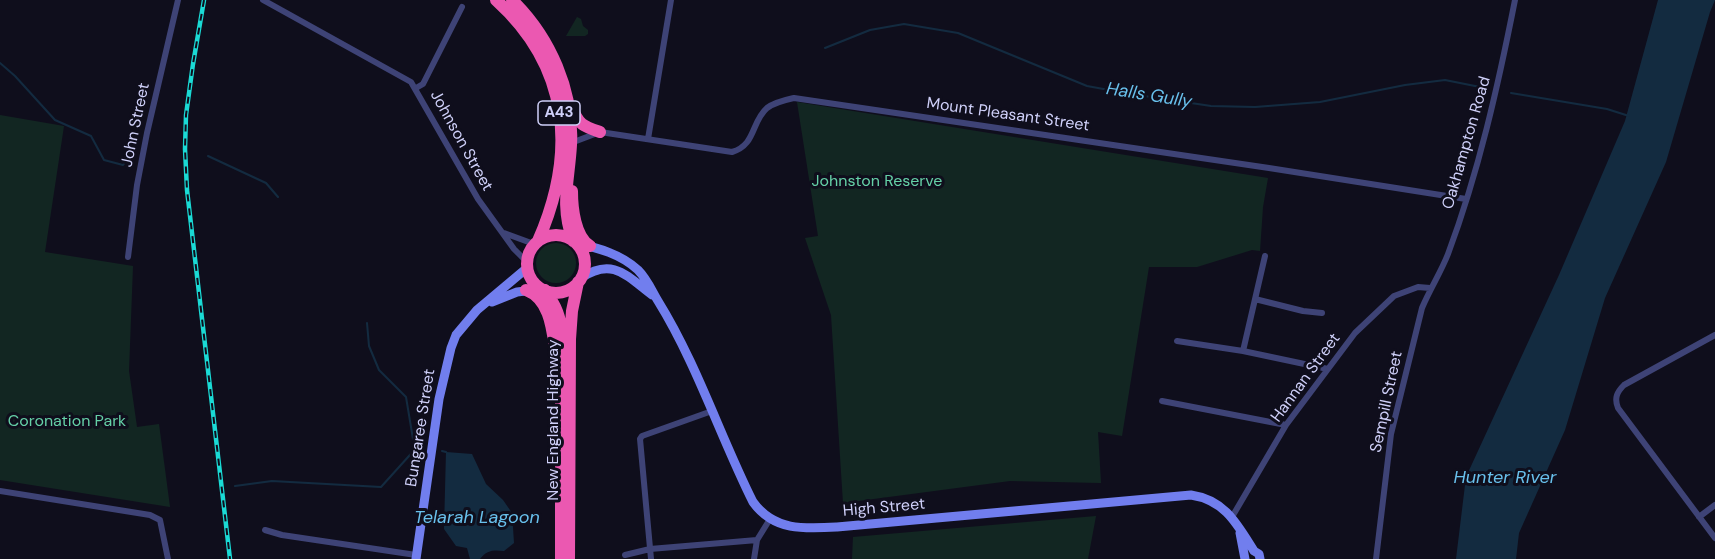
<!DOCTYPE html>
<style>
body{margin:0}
canvas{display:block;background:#0f0e1c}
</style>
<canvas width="1715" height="559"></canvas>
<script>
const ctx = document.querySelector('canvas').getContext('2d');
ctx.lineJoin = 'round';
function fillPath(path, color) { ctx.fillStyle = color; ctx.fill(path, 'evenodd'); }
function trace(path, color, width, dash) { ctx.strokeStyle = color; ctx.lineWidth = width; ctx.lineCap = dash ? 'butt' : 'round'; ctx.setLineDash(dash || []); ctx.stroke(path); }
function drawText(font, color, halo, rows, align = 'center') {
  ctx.font = font + ' "DM Sans",sans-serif'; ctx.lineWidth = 6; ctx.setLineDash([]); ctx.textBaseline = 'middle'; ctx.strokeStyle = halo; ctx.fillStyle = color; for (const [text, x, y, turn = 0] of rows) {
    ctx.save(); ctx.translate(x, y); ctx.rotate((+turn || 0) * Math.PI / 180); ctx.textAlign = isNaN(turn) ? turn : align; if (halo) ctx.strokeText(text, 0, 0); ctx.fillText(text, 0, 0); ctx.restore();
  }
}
const green = new Path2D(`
 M577,17l4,2 2,7 5,4v4l-3,2h-19z
 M797,102l471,76 -5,29 -3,44 -8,-1 -55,17h-48l-27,169 -24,-4 3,51 -91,-2 -167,22 -12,-188 -26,-77 13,-2z
 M0,115l64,11 -19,126 88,14 -4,105 8,56 22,-3 11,83 -170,-27z
 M536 263a20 20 0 1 1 40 0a20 20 0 1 1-40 0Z
 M1096,516l-8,43h-236l1,-22z`);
const water = new Path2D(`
 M1658,0h57l-5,12 -44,150 -61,136 -40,132 -46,103 -3,26h-60l10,-82 93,-202 66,-154z
 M446,452l26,2 14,30 17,16 9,13 2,30 -10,8c-11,-1 -17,-1 -24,8h-10l-3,-11 -11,-2 -12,-17z`);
const stream = new Path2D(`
 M825,48l45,-18 34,-6 54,9 129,53 44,8 80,12 44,1 65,-5 85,-17 40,-5 40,8
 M0,63l15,13 40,44 36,16 13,24 19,5 11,-15
 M1511,93l96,16 22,7
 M208,156l58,27 12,14
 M367,323l2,23 10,24 27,27 7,42 5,7 5,2
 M442,451l4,1
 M235,486l37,-5 109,6 37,-41`);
const street = new Path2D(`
 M263,0l148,82 67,117 36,50 13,13
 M416,88l7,-4 39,-77
 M648,139l23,-139
 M571,143l29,-11 132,20c24,-7 19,-30 35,-44 8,-6 18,-8 27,-10l475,70 197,31
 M504,233l30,11
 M128,257l9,-72 10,-52 31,-133
 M1255,299l48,12 19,2
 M1715,335l-91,50c-7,7 -10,13 -6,23l97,130
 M1177,341l66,10 85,18
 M1243,351l22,-95
 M1162,401l124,24
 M0,491l150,24 10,5 8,39
 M1232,517l54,-92 69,-92 39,-37 24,-9 12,1
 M1699,517l16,-12
 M265,530l17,5 134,20
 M625,555l25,-6 107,-9
 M651,559l-11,-120 2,-3 70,-25
 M754,559l3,-19 13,-21
 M1376,559l15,-125 31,-126c8,-19 19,-36 26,-54 31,-83 50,-168 67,-254`);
const secondary = new Path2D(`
 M576,243c22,5 45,11 62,27 9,9 14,21 20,31 39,63 62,135 95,201 21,29 51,27 84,25l354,-32c34,5 46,29 63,56l5,3 1,5
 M581,278c31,-21 45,-3 71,17
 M492,302l25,-10 25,-3
 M1240,533l5,26
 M416,559l23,-160 12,-51 5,-13 21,-25 50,-42`);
const highway = new Path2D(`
 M496,0c74,67 81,152 42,241
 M512,0c38,37 62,91 59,145 -2,36 -11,60 2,96
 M572,108c7,17 11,18 28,24
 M572,191c0,17 3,46 18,55
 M527 264a29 29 0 1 1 58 0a29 29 0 1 1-58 0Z
 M526,290c23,9 26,36 29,58
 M545,290c8,12 14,22 16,37v232
 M569,559l1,-220 2,-28 6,-29`);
const rail = new Path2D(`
 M204,0l-11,64 -7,51 -1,34 2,41 43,369`);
const shields = [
 [559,113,42]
];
const shieldNames = [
 ["A43",559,113]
];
const streetNames = [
 ["Mount Pleasant Street",1008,115,8],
 ["John Street",136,125,-78],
 ["Johnson Street",461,141,61],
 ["Oakhampton Road",1467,143,-74],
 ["Hannan Street",1306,378,-54],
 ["Sempill Street",1387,402,-78],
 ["New England Highway",554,420,-90],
 ["Bungaree Street",421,428,-81],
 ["High Street",884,508,-5]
];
const parkNames = [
 ["Johnston Reserve",877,182],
 ["Coronation Park",67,422]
];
const waterNames = [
 ["Halls Gully",1149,96,9],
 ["Hunter River",1505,478],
 ["Telarah Lagoon",477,518]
];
fillPath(green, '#122622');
fillPath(water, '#132b40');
trace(stream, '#132b40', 2);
trace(street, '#3e4376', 6);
trace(secondary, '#717eee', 9);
trace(highway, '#eb58b1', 12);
trace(rail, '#1adad5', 4.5);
trace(rail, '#0f0e1c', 2, [7]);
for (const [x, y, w] of shields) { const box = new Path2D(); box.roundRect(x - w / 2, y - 12, w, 24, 4.5); ctx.fillStyle = '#0f0e1c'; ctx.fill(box); trace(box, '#cfd0f9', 1.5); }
drawText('bold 15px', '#cfd0f9', null, shieldNames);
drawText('16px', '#cfd0f9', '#0f0e1c', streetNames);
drawText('16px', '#65d0a7', '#0f0e1c', parkNames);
drawText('italic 18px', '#69c1ed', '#0f0e1c', waterNames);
</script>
